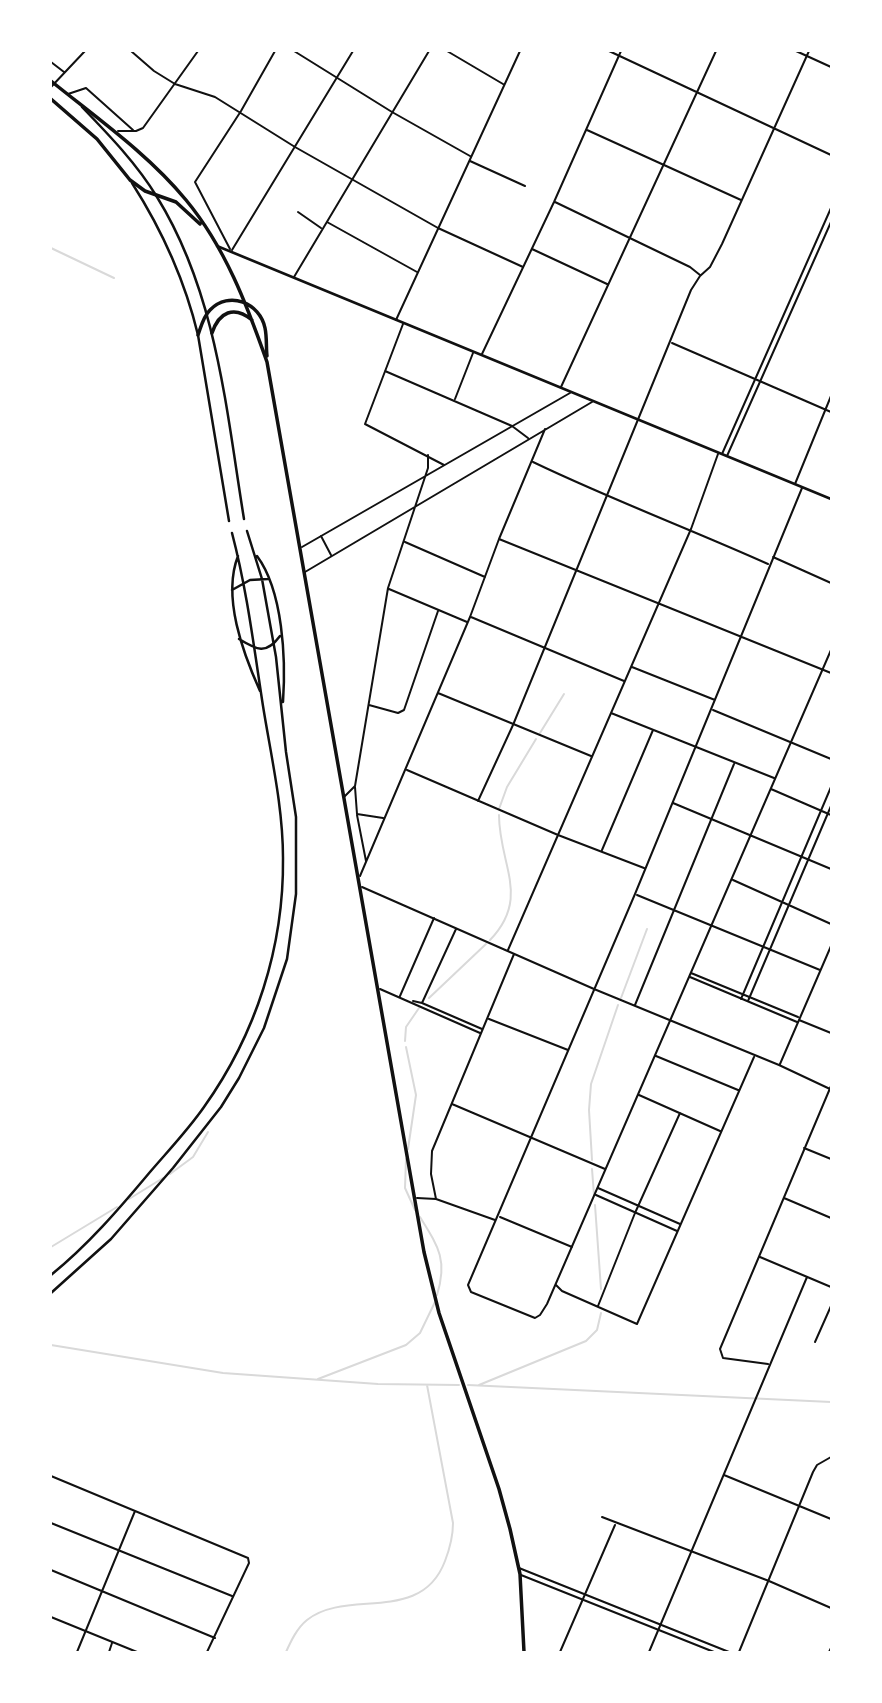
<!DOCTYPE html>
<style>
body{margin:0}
#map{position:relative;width:882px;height:1703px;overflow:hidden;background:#fff;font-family:Montserrat,sans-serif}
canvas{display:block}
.frame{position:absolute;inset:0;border:52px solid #fff;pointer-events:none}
</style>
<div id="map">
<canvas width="882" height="1703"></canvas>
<div class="frame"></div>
</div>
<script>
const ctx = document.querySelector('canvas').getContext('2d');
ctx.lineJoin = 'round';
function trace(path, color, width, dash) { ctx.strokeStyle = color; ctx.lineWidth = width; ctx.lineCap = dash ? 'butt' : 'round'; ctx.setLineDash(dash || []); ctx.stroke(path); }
const stream = new Path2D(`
 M51,248l63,30
 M540,733l24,-39
 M499,809l8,-22 29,-48
 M490,940c41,-43 9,-75 9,-125
 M429,998l57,-54
 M621,998l26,-69
 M405,1041l1,-14 13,-19
 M406,1047l10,48 -8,54
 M406,1159l-1,29 10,22
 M592,1160l-3,-50 2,-26 27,-79
 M592,1169l2,26
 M170,1174l23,-17 15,-25
 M129,1199l34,-21
 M595,1205l6,84
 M420,1217c18,29 28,43 17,78
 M51,1247l66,-40
 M51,1345l172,28 155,11 81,1
 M318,1379l88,-34 14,-12 15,-31
 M468,1385l363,17
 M479,1385l107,-44 11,-11 4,-17
 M286,1652c5,-11 11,-24 21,-32 40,-32 114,5 138,-59 5,-13 8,-25 8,-38l-26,-138`);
const minor = new Path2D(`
 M131,51l23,20 21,13 40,13 80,50 143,81 85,39
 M294,51l98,61 78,44
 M447,51l56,33
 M609,51l222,104
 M796,51l35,16
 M51,62l13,10
 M51,87l34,-36
 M68,94l18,-6 47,42
 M587,130l154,70
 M118,131h18l7,-3 55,-77
 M470,161l55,25
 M555,202l135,65 10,8
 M298,212l23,16
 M327,222l90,50
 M230,249l-35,-67 46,-71 34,-60
 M532,249l75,35
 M232,250l121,-199
 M294,277l135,-226
 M396,320l124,-269
 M403,324l-38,100 79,41
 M672,343l159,69
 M482,354l72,-152 67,-151
 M385,371l127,55 16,12
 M561,387l155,-336
 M455,399l18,-46
 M722,454l109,-246
 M727,456l104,-234
 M533,462c77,37 157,67 235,102
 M795,484l36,-88
 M802,488l-167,406 -167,391 3,7 64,26 5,-3 7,-11 284,-654
 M321,536l10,19
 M499,539l332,134
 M405,542l80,35
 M302,547l268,-154
 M773,557l58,26
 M305,572l287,-170
 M389,589l78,33
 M471,617l153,64
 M632,667l83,33
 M438,693l153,63
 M369,705l29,8 6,-3 34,-99
 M713,710l118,49
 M611,713l163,65
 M407,770l151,65 86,33
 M355,787l2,27 26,4
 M771,789l60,26
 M344,797l11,-11 33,-198 40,-120v-13
 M478,801l35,-76 178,-435 9,-14 10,-9 12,-23 87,-193
 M673,803l158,66
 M357,815l9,46
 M602,850l51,-120
 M360,876l110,-259 29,-78 46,-110
 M733,880l98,44
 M362,887l232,102 185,76 51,24
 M637,895l183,75
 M508,950l183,-421 27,-75
 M691,973l107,44
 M690,977l107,45
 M380,989l100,44
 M400,996l34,-78
 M741,999l90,-212
 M413,1001l9,2 60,26
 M748,1001l83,-195
 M422,1003l34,-74
 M635,1005l99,-241
 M489,1019l79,31
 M799,1020l32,13
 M656,1056l82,34
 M780,1064l51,-118
 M639,1095l81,36
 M452,1104l153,65
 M804,1148l27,11
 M598,1188l82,36
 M596,1195l81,36
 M417,1198l19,1 59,21
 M784,1198l47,20
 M436,1199l-5,-25 1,-23 82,-197
 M500,1217l72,30
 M760,1257l71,30
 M556,1285l6,6 75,33 117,-267
 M598,1306l37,-93 45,-100
 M815,1342l16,-36
 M768,1364l-45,-6 -3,-9 111,-263
 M724,1475l107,44
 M51,1476l197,82 1,5 -42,89
 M602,1517l167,64 62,27
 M51,1523l181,73
 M519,1568l210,84
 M51,1570l164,68
 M521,1575l193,77
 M51,1617l86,35
 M77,1652l58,-141
 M109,1652l3,-9
 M560,1652l55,-127
 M649,1652l158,-375
 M739,1652l74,-180 4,-7 14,-8
 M829,1652l2,-4`);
const tertiary = new Path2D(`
 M82,107c27,28 55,57 75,90 60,97 69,212 87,322
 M132,183c30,47 53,98 66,152l31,186
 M217,246l614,253
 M238,556c-16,41 5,97 22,135
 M257,556c26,35 29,103 26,146
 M232,590l18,-10 18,-1
 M239,639c18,11 27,16 41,-3
 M51,1275c37,-30 68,-66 99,-103 18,-21 38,-42 54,-65 52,-73 80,-160 79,-249 0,-51 -12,-102 -20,-152 -9,-58 -16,-116 -31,-173
 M51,1293l60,-54 62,-71 48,-61 18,-29 25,-50 23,-69 9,-65v-77l-10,-65 -10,-95 -14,-78 -15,-48`);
const trunk = new Path2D(`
 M51,81c47,38 97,73 135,119 39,47 61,105 81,162l157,890 15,61 60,176 11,40 10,45 4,78
 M51,99l46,40 33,41 15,11 31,11 24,22
 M212,333c7,-21 22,-28 40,-13
 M198,335c3,-8 5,-18 12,-25 19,-20 50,-7 55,18 2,9 1,20 2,28`);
trace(stream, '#d9d9d9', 2);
trace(minor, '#111', 2);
trace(tertiary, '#111', 2.5);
trace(trunk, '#111', 3.5);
</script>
